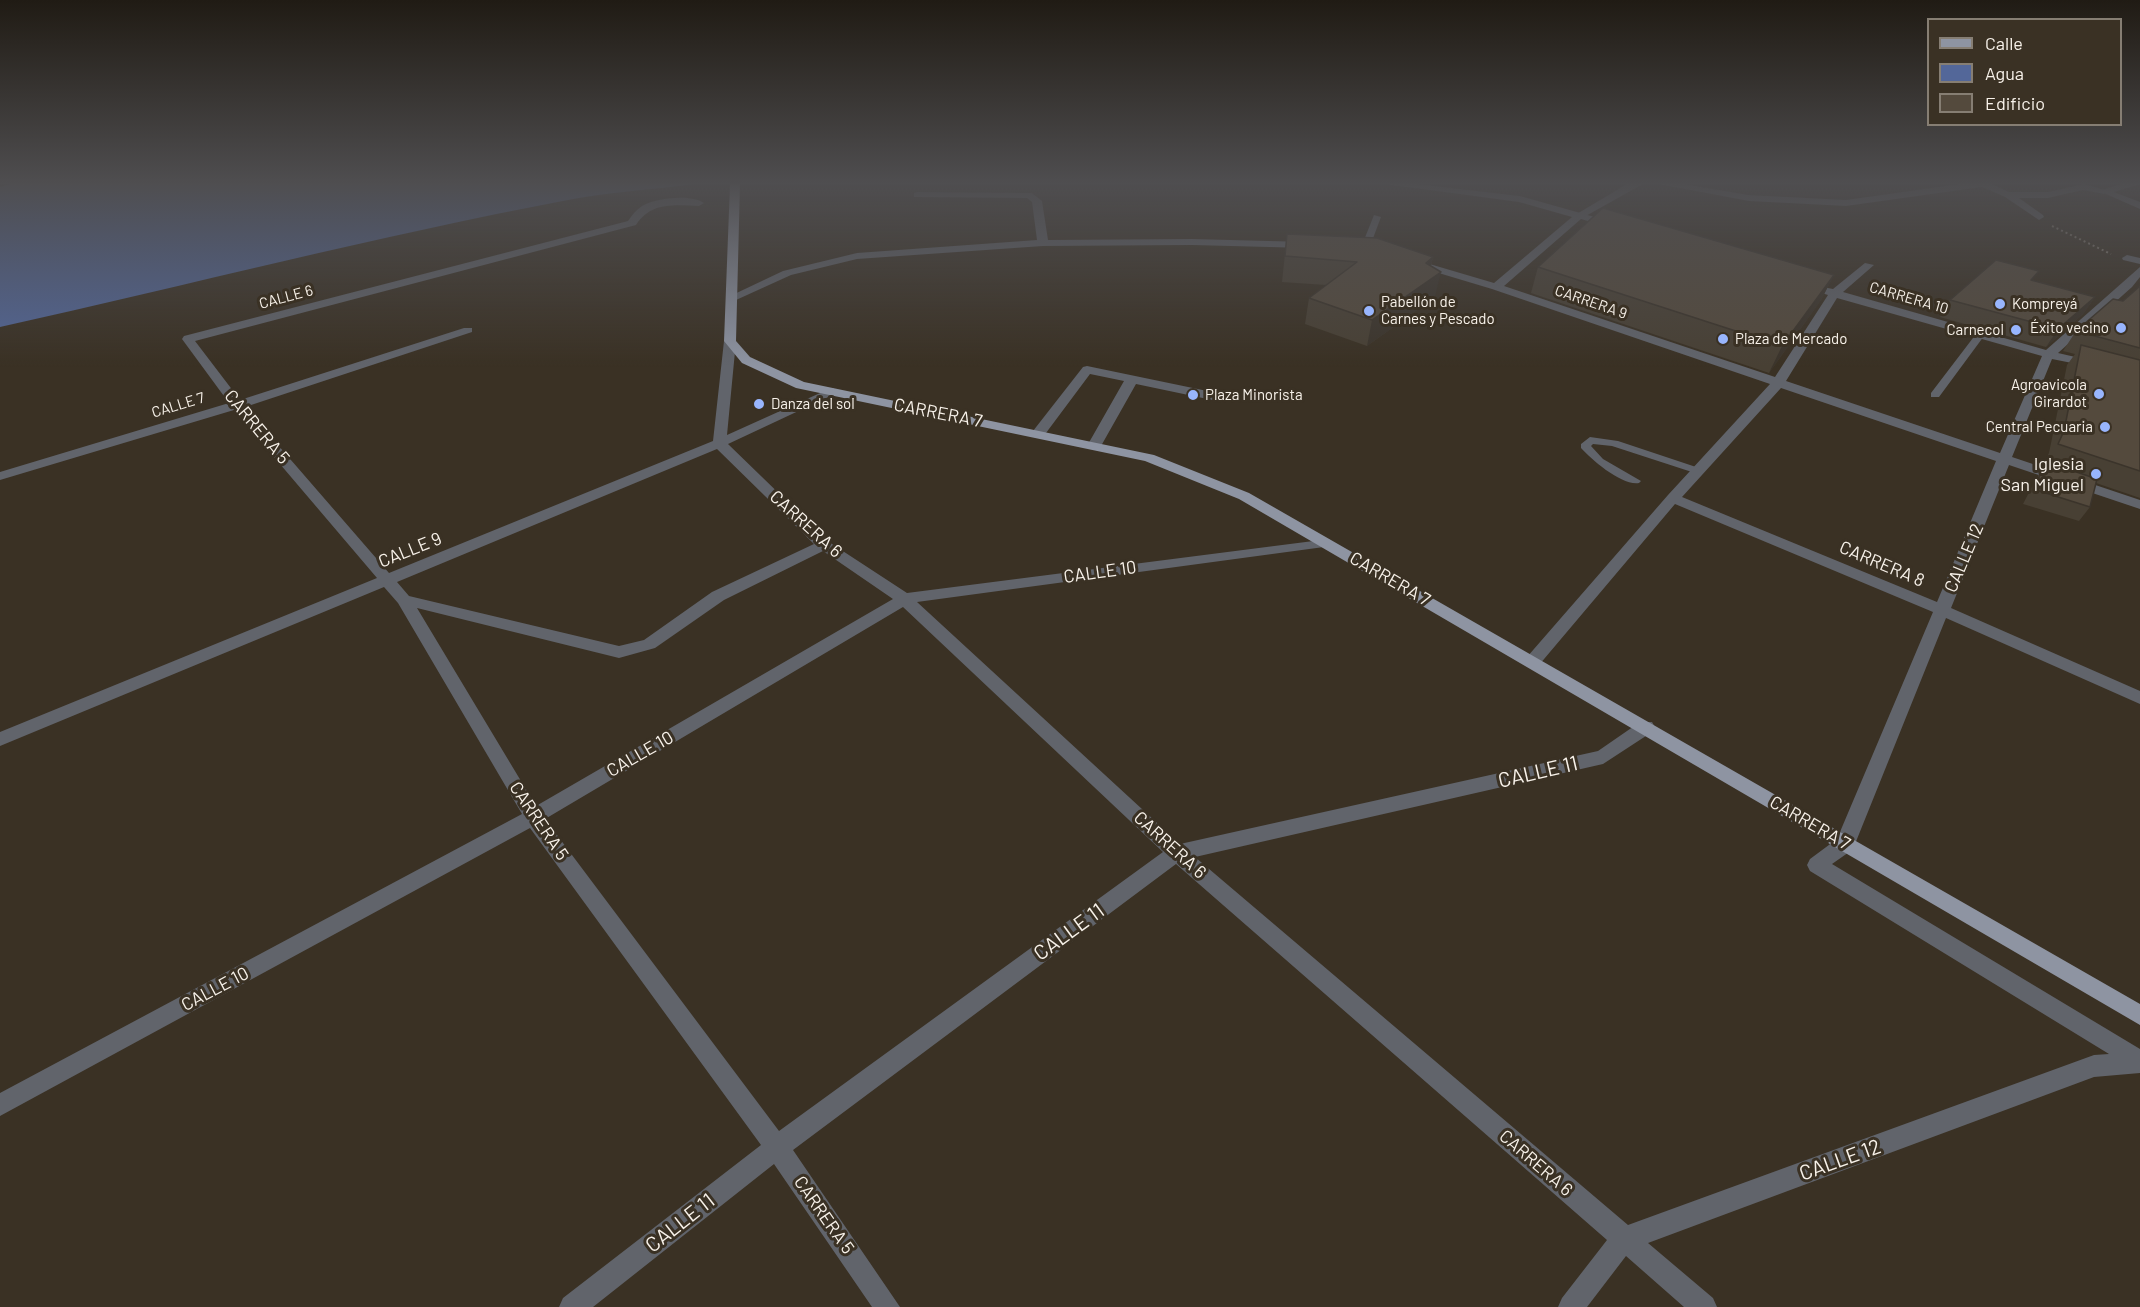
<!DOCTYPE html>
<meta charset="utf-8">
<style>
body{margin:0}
#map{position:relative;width:2140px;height:1307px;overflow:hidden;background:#3a3124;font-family:Barlow,sans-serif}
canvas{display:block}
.legend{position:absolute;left:1927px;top:18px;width:195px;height:108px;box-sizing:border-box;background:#3a3124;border:2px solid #867e73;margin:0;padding:8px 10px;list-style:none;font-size:18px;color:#f8f2ea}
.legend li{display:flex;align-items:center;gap:12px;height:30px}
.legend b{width:30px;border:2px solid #867e73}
</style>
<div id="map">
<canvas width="2140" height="1307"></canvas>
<ul class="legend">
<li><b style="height:8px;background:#8e94a2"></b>Calle</li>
<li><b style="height:16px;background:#536799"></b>Agua</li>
<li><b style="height:16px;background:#544a3d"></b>Edificio</li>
</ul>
</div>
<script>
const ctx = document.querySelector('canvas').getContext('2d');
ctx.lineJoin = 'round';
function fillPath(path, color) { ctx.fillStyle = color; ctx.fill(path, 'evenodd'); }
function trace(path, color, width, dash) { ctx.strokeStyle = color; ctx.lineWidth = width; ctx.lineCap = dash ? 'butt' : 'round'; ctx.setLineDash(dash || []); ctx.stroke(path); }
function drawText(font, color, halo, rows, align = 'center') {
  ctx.font = font + ' Barlow,sans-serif'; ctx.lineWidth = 6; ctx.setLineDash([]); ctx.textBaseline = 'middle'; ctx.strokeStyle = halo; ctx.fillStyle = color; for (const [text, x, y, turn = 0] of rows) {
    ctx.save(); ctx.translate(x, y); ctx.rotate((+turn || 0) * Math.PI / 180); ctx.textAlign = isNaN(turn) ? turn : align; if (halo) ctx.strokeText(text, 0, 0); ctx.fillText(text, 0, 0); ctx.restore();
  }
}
const water = new Path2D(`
 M10,184h684c-42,6 -85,8 -126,16 -191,36 -379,85 -568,127v-140z`);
const path = new Path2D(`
 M2052,226l59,28`);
const service = new Path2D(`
 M1374,215l7,2 -9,24 -10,11h-6v-4l8,-8z
 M1979,333l5,3 -45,61h-8v-4l45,-59z
 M1590,437l28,4 84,28 2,2 -6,3 -86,-28 -19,-2 -2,2 12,13 38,22 -2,2c-17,3 -47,-23 -58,-35v-4z`);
const pedestrian = new Path2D(`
 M1627,184h16l-59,33 -9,-2z
 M1658,184h25l66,11 97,5 113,-16h33l17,8h39l36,-8 25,7 -5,3 -21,-4 -35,8h-29l24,17 1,2 -5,3 -34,-23 -23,-10 -136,19 -97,-5z
 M2127,255l13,3v6l-17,-4 -1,-2z`);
const minor = new Path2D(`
 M1384,184h33l103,12 96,27 1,2 -5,3 -31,-9 -77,67 271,91 53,-82 -26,-8v-4l31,6 32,-26 9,2 -31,27 203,58 94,-83v10l-8,10 -74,66 39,9v6l-45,-9 -40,98 128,43v9l-131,-44 -58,143 189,83v13l-194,-86 -91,226 -3,6 -20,14 308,185v24l-46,4 -446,166 65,55 4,9h-33l-58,-51 -39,51h-29l4,-9 45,-58 -431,-376 -383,286 107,157h-28l-98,-143 -181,143h-34l4,-9 198,-153 -231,-317 -530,288v-23l522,-279 -124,-211 -14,-16 -384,159v-14l377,-154 -143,-168 -234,70v-8l229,-69 -47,-64 2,-3 444,-115c4,-6 8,-11 14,-15 14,-8 49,-12 62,-3l-5,3c-25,-1 -48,-4 -63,19l-441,116 45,59 224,-72h8v4l-227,75 144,166 324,-132 11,-100 6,-4 6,4 -9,94 102,-46 4,-1 6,4 -111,52 101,98 78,51 422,-54 2,3 -7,5 -407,55 263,242 418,-93 42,-29h12l3,5 -3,5 -49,32 -408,93 433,368 466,-170 15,-1 -299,-183 -3,-6 3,-6 27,-20 96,-227 -258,-108 -136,161h-12l-2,-4 2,-4 141,-162 102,-111 -278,-95 -80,-24 -1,-2 5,-3 78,23 78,-66 -53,-15zM1837,298l205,58 -42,97 -214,-72zM1781,388l215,73 -59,141 -255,-105zM717,449l97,95 -102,48 -68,48 -25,6 -210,-50 -12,-14zM823,551l70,48 -357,207 -119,-198 202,50 36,-10 69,-48zM903,607l260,245 -384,279 -234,-312z
 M2121,184h19l-26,8 26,10v7l-41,-18z
 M917,192l115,1 10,8 6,39 144,-1 116,3 5,3 -5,3 -116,-3 -149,1 -186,13 -66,16 -55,25 -10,-2 57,-27 74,-18 180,-13 -5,-38 -5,-4 -113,-1v-4z
 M1087,366l130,27 6,4 -6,4 -81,-17 -35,62 -7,4 -7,-4 37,-65 -34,-7 -47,63h-10v-6l50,-64z`);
const primary = new Path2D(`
 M730,184h10l-4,157 14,16 54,25 350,73 95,38 891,511v21l-901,-526 -94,-38 -349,-73 -54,-25 -18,-22z`);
const wall = new Path2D(`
 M1287,234l146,23 -2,9 4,31 -68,49 -62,-22 4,-26 17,-13 -44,-3z
 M1538,267l296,8 -13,25 -52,73 -238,-80z
 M2033,281l62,16 -12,17 -37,33 -106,-30 10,-17z
 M2140,286v212l-44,-15 -6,24 -11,14 -56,-17 14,-27 8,-11 -2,-1 6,-12 18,-88 8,-11 -12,-3 13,-20 47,-30z`);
const shadedWall = new Path2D(`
 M1433,257l-6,24 14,-9 -6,25 -68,49 5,-26z
 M1834,275l-13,25 -52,73 13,-27z
 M2095,297l-12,17 -37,33 12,-18z`);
const building = new Path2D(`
 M1603,208l231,67 -52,71 -244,-79z
 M1287,234l90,4 56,19 -7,6 15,9 -69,48 -63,-22 48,-36 -72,-6z
 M1996,260l43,11 -8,9 64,17 -37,32 -108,-29z
 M2140,286v62l-64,-17 37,-32 10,2z
 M2081,345l59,15v111l-82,-27 6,-13z
 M2047,462l50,17 -7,28 -57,-18z`);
const markers = [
 [2000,304,6,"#98b5fd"],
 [1369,311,6,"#98b5fd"],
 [2121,328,6,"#98b5fd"],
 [2016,330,6,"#98b5fd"],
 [1723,339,6,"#98b5fd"],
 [2099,394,6,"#98b5fd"],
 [1193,395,6,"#98b5fd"],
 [759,404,6,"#98b5fd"],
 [2105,427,6,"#98b5fd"],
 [2096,474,6,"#98b5fd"]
];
const farStreetnames = [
 ["CALLE 6",286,297,-15],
 ["CARRERA 10",1909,298,16],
 ["CARRERA 9",1591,302,19],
 ["CALLE 7",178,405,-17]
];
const farPoinames = [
 ["Pabellón de",1381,302],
 ["Carnes y Pescado",1381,319],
 ["Kompreyá",2012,304],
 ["Éxito vecino",2109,328,"right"],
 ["Carnecol",2004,330,"right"],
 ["Plaza de Mercado",1735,339],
 ["Agroavicola",2087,385,"right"],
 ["Girardot",2087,402,"right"],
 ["Plaza Minorista",1205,395],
 ["Danza del sol",771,404],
 ["Central Pecuaria",2093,427,"right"]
];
const streetNames = [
 ["CARRERA 7",938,413,11],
 ["CARRERA 5",257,427,50],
 ["CARRERA 6",806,524,42],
 ["CALLE 9",410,550,-22],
 ["CALLE 12",1964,558,-67],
 ["CARRERA 8",1882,564,23],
 ["CALLE 10",1100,572,-8],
 ["CARRERA 7",1390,579,30],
 ["CALLE 10",640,754,-30],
 ["CARRERA 5",539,821,56],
 ["CARRERA 7",1810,823,30],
 ["CARRERA 6",1170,845,42],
 ["CALLE 10",215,989,-28],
 ["CARRERA 6",1536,1163,41],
 ["CARRERA 5",824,1215,55]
];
const poiNames = [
 ["Iglesia",2084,464],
 ["San Miguel",2084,485]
];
const nearStreetnames = [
 ["CALLE 11",1538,772,-13],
 ["CALLE 11",1069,932,-36],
 ["CALLE 12",1840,1160,-20],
 ["CALLE 11",680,1223,-38]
];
fillPath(water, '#536799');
trace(path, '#867e73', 2, [2, 3]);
fillPath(service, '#61646b');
fillPath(pedestrian, '#61646b');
fillPath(minor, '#61646b');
fillPath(primary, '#8e94a2');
fillPath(wall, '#484034');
fillPath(shadedWall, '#3b342b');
fillPath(building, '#544a3d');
trace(building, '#3b342b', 1.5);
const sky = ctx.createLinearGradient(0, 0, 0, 367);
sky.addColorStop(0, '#201b14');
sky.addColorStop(0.5, '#4f4e50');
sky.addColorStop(1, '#4f4e5000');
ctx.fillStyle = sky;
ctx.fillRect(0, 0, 2140, 367);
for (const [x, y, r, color] of markers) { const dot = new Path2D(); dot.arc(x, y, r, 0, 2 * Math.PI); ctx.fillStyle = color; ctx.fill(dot); trace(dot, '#3a3124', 2); }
drawText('15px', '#f8f2ea', '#3a3124', farStreetnames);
drawText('15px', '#f8f2ea', '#3a3124', farPoinames, 'left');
drawText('18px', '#f8f2ea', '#3a3124', streetNames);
drawText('18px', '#f8f2ea', '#3a3124', poiNames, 'right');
drawText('21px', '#f8f2ea', '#3a3124', nearStreetnames);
</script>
